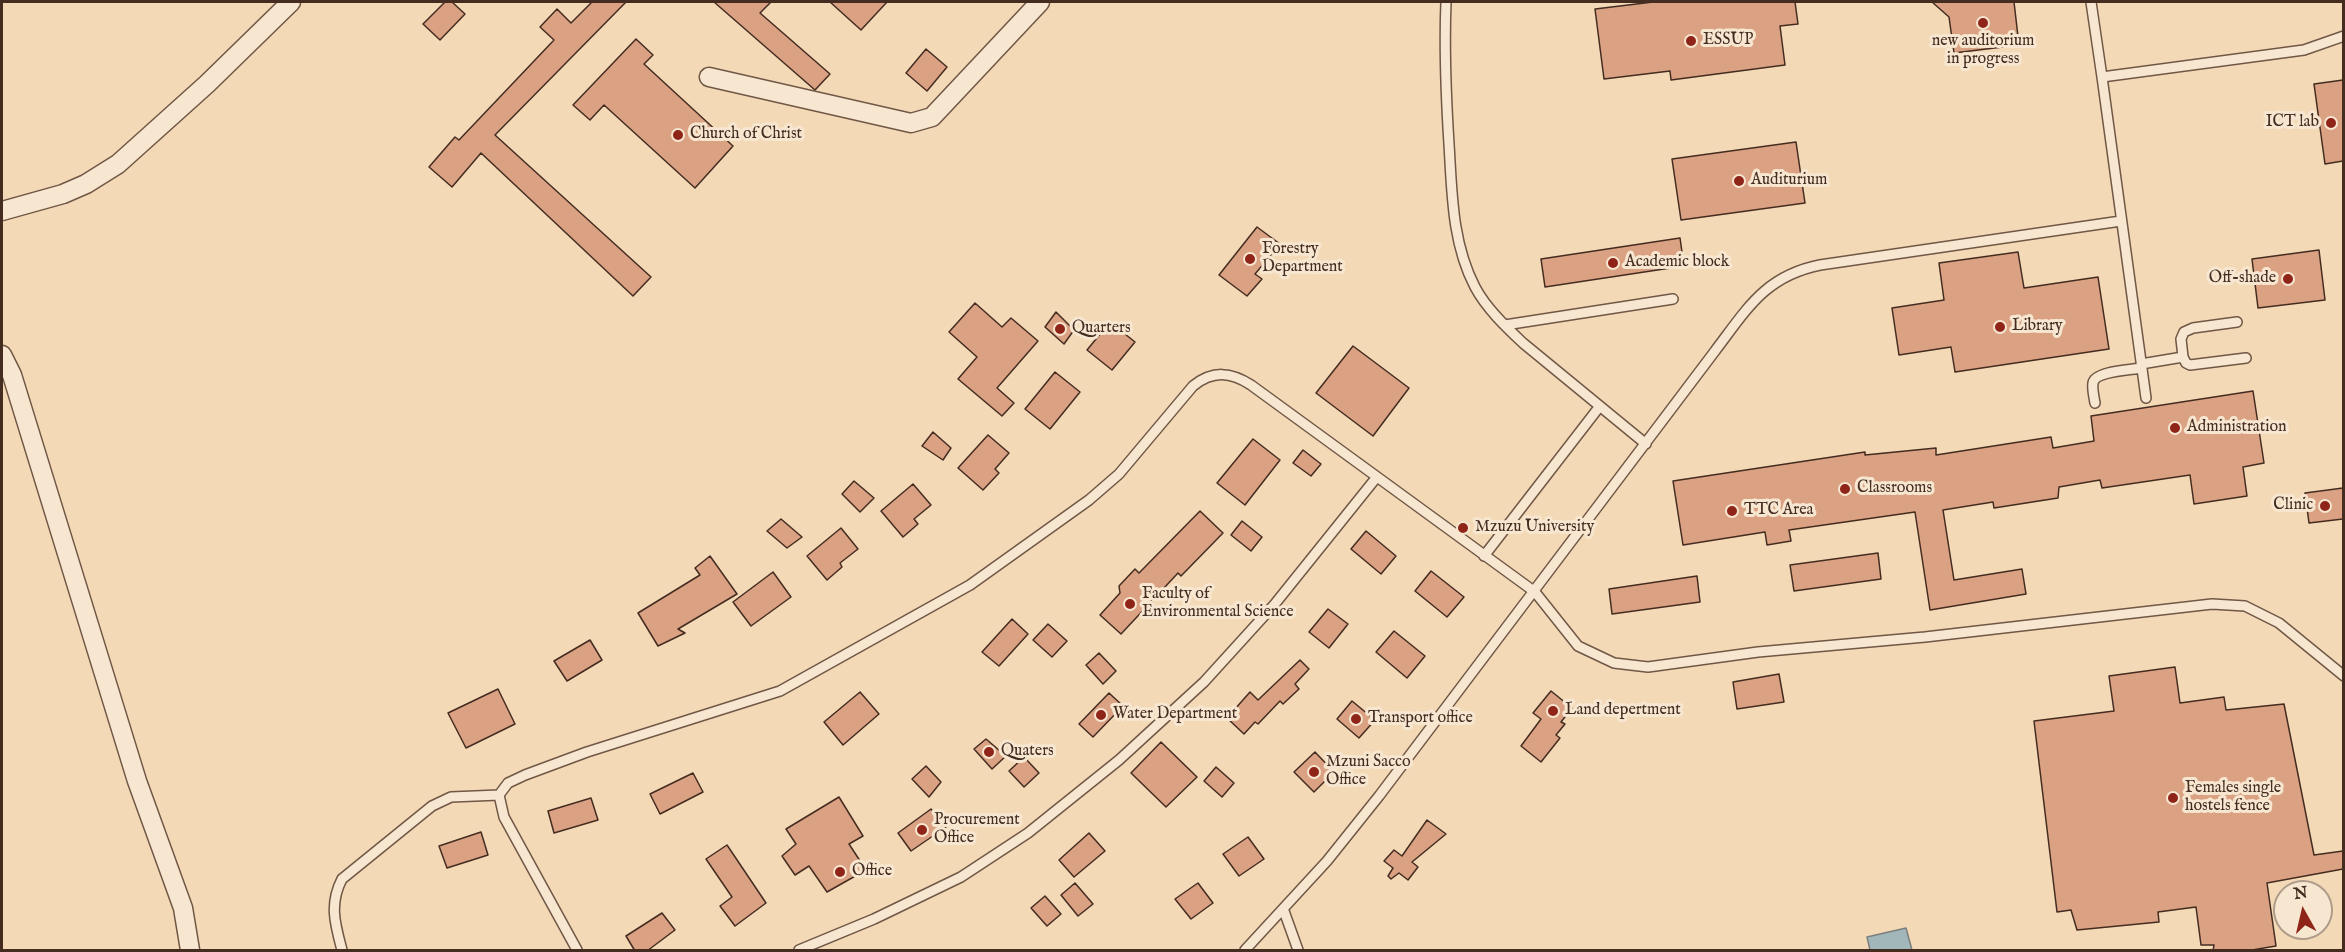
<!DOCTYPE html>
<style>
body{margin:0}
#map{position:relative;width:2345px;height:952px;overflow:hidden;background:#f3d9b6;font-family:"IM FELL English",serif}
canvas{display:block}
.frame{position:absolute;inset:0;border:3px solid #442c21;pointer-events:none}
.north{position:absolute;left:2273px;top:880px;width:60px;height:60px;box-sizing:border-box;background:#f7e6d0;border:2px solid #af9c8a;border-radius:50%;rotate:352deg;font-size:16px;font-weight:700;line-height:24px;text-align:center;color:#442c21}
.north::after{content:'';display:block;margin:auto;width:21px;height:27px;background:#8f2418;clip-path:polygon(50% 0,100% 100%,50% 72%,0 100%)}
</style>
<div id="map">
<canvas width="2345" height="952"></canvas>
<div class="frame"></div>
<div class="north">N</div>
</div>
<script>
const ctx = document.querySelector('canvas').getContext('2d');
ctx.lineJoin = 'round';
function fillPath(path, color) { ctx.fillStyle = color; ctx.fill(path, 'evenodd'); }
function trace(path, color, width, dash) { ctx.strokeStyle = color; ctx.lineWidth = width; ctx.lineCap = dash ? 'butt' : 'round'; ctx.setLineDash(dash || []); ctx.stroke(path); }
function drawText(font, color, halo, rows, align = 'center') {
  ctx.font = font + ' "IM FELL English",serif'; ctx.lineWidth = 6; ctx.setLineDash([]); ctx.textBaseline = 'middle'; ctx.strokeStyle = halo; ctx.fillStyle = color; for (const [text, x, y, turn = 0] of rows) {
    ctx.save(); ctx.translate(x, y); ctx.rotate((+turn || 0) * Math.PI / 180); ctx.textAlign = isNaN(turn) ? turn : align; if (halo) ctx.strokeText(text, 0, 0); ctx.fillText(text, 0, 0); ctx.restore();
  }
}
const water = new Path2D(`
 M1906,928l6,22h-42l-3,-13z`);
const building = new Path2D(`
 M445,2h7l13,12 -25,26 -17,-16z
 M592,2h34l-131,133 156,142 -18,19 -152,-143 -29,34 -23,-20 26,-30 4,3 95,-100 -14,-13 17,-18 14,14z
 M714,2h57l-11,11 70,61 -15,16z
 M830,2h57l-26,28z
 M1653,2h142l3,22 -18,2 5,39 -114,15 -1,-9 -66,8 -9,-70z
 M1932,2h82l5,43 -65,8 -5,-36z
 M636,39l17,16 -9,9 89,82 -38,42 -91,-83 -14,15 -17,-15z
 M926,49l21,18 -20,24 -21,-18z
 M2343,80v81l-18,3 -11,-80z
 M1796,142l9,61 -124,17 -9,-61z
 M1257,227l23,17 -25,30 7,5 -15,17 -28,-21z
 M1680,238l4,28 -139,21 -4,-28z
 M2319,250l6,50 -67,8 -6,-49z
 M2018,252l6,36 74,-11 11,72 -154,23 -4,-25 -52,8 -7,-47 52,-8 -5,-37z
 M975,303l27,24 9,-9 27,23 -41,47 17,15 -12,13 -44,-37 19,-22 -28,-25z
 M1056,312l18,18 -10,14 -19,-17z
 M1110,322l25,20 -23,28 -25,-20z
 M1353,346l56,42 -36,48 -57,-43z
 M1055,372l25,20 -30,37 -25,-20z
 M2253,391l11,72 -21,4 4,29 -53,8 -4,-29 -88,13 -2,-8 -41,7 -1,11 -64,10 -1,-6 -50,8 11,70 68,-11 4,25 -96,16 -15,-98 -126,18 2,11 -24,4 -2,-13 -82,13 -10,-64 192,-29v3l71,-7v7l115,-18 2,11 41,-7 -3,-25z
 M933,432l18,16 -8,12 -21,-14z
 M988,435l21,18 -14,16 4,4 -16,17 -25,-22z
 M1253,439l27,21 -35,45 -28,-22z
 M1303,450l18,14 -10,12 -18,-13z
 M854,481l20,17 -14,14 -18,-18z
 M913,484l18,21 -17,14 4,5 -15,13 -22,-26z
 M2343,488v31l-34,4 -4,-30z
 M1200,511l23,22 -42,43 -3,-3 -57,61 -21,-19 20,-22 -1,-7 16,-17 4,4z
 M781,519l21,18 -15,11 -20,-17z
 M1242,521l20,16 -11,14 -20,-16z
 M841,528l17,21 -18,14 2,4 -15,13 -20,-24z
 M1366,531l30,25 -15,18 -30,-25z
 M1878,553l3,26 -87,12 -4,-26z
 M710,556l27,38 -59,35 7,4 -27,13 -20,-33 62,-38 -5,-7z
 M1431,571l33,26 -17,20 -32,-26z
 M773,572l18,25 -40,29 -18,-24z
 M1697,576l3,26 -88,12 -3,-25z
 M1328,609l20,15 -19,24 -20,-16z
 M1012,619l16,15 -29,32 -17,-14z
 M1048,624l19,17 -15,16 -19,-17z
 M1394,631l31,25 -18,22 -31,-26z
 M590,640l12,20 -35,21 -13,-20z
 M1099,653l17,18 -13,13 -17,-19z
 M1300,660l9,9 -14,15 4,5 -16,15 -3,-3 -22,23 -3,-2 -11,12 -17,-16 23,-26 8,8z
 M2175,667l5,36 44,-6 2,13 58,-6 30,151 29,-4v18l-76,14 9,63 -30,5h-33l1,-6h-13l-5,-38 -38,5 1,10 -82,8 -6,-20 -14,2 -23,-191 80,-10 -5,-35z
 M1779,674l5,28 -47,7 -4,-27z
 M498,689l17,35 -49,24 -18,-35z
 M1551,691l21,17 -11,14 4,2 -9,11 4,3 -19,24 -20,-16 20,-27 -8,-6z
 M860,692l19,22 -36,31 -19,-23z
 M1109,693l14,13 -30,31 -14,-13z
 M1352,701l23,19 -16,18 -22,-19z
 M986,739l20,17 -14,13 -18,-20z
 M1161,742l36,35 -31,30 -35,-34z
 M1315,752l19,20 -20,20 -20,-20z
 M1024,757l15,16 -15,14 -15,-16z
 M926,766l15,16 -12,15 -17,-18z
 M1216,767l18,16 -12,14 -18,-16z
 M693,773l10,19 -43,22 -10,-20z
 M839,797l24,39 -14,8 17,26 -39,22 -18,-26 -14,9 -13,-19 14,-12 -10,-15z
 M591,798l7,22 -44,13 -6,-22z
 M931,809l15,18 -35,24 -13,-18z
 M1427,820l19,14 -34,28 6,5 -10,13 -9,-7 -8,6 -3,-3 5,-8 -9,-7 10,-11 8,6z
 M481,832l7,23 -41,13 -8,-22z
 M1089,833l16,18 -31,26 -15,-17z
 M1248,837l16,22 -25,17 -16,-22z
 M727,845l39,58 -31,23 -15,-20 12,-9 -26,-38z
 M1075,883l18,21 -15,12 -17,-21z
 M1198,883l15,20 -22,16 -16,-20z
 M1045,896l16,18 -14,12 -16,-18z
 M662,913l13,17 -28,21h-12l-9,-15z`);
const service = new Path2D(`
 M1446,2c-2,47 0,94 3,142 3,49 3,99 26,143 11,21 31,40 48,56l123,101
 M2091,2l11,75
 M1505,325l168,-26
 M2183,357l3,6 4,2 56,-7
 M2141,364l42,-7 -2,-18 3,-7 9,-4 44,-6
 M2146,398l-44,-321 202,-27 40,-14
 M2095,403c-1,-6 -3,-14 -2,-20 2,-12 38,-13 48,-15
 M1484,556l116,-150
 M1284,911l14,39
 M342,950c-7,-26 -13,-46 0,-71l90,-73 19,-9 48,-2
 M577,950l-73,-133 -5,-22 9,-12 17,-8 62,-23 193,-61 190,-106 119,-85 30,-26 74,-88c20,-16 38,-14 58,-1l284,207 43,54 36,17 34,4 110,-15 167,-15 287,-33 33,2 34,17 65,53
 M799,950l75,-31 87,-42 67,-44 91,-73 85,-78 70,-77 102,-127
 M1245,950l82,-89 52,-65 336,-445c32,-42 50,-75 105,-86l301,-44`);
const minor = new Path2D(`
 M709,77l202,46 21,-6 108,-115
 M2,211l61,-17 23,-10 32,-20 89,-80 84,-82
 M2,355l10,20 125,406 46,127 7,42`);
const markers = [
 [1983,23,6,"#8f2418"],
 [1691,41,6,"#8f2418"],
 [2331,123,6,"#8f2418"],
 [678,135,6,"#8f2418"],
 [1739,181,6,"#8f2418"],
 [1250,259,6,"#8f2418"],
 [1613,263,6,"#8f2418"],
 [2288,279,6,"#8f2418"],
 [2000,327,6,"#8f2418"],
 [1060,329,6,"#8f2418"],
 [2175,428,6,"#8f2418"],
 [1845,489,6,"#8f2418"],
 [2325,506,6,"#8f2418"],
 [1732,511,6,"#8f2418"],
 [1463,528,6,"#8f2418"],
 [1130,604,6,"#8f2418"],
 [1553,711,6,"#8f2418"],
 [1101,715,6,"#8f2418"],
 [1356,719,6,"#8f2418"],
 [989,752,6,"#8f2418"],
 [1314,772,6,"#8f2418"],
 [2173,798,6,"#8f2418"],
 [922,830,6,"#8f2418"],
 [840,872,6,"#8f2418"]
];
const poiNames = [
 ["ESSUP",1703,41],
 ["new auditorium",1983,42,"center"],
 ["in progress",1983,60,"center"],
 ["ICT lab",2319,123,"right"],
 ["Church of Christ",690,135],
 ["Auditurium",1751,181],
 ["Forestry",1262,250],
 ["Department",1262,268],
 ["Academic block",1625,263],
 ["Off-shade",2276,279,"right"],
 ["Library",2012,327],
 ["Quarters",1072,329],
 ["Administration",2187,428],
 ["Classrooms",1857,489],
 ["Clinic",2313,506,"right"],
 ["TTC Area",1744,511],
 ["Mzuzu University",1475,528],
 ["Faculty of",1142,595],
 ["Environmental Science",1142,613],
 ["Land depertment",1565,711],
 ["Water Department",1113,715],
 ["Transport office",1368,719],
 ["Quaters",1001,752],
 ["Mzuni Sacco",1326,763],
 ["Office",1326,781],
 ["Females single",2185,789],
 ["hostels fence",2185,807],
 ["Procurement",934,821],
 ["Office",934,839],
 ["Office",852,872]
];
fillPath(water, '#a2b7ba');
trace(water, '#7c7f7d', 1.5);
fillPath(building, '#daa183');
trace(building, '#442c21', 1.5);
trace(service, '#705746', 12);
trace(minor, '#705746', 21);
trace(service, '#f7e6d0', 9);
trace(minor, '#f7e6d0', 18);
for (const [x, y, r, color] of markers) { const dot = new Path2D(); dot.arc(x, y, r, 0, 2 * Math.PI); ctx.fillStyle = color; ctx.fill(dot); trace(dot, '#f7e6d0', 2); }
drawText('16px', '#442c21', '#f7e6d0', poiNames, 'left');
</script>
